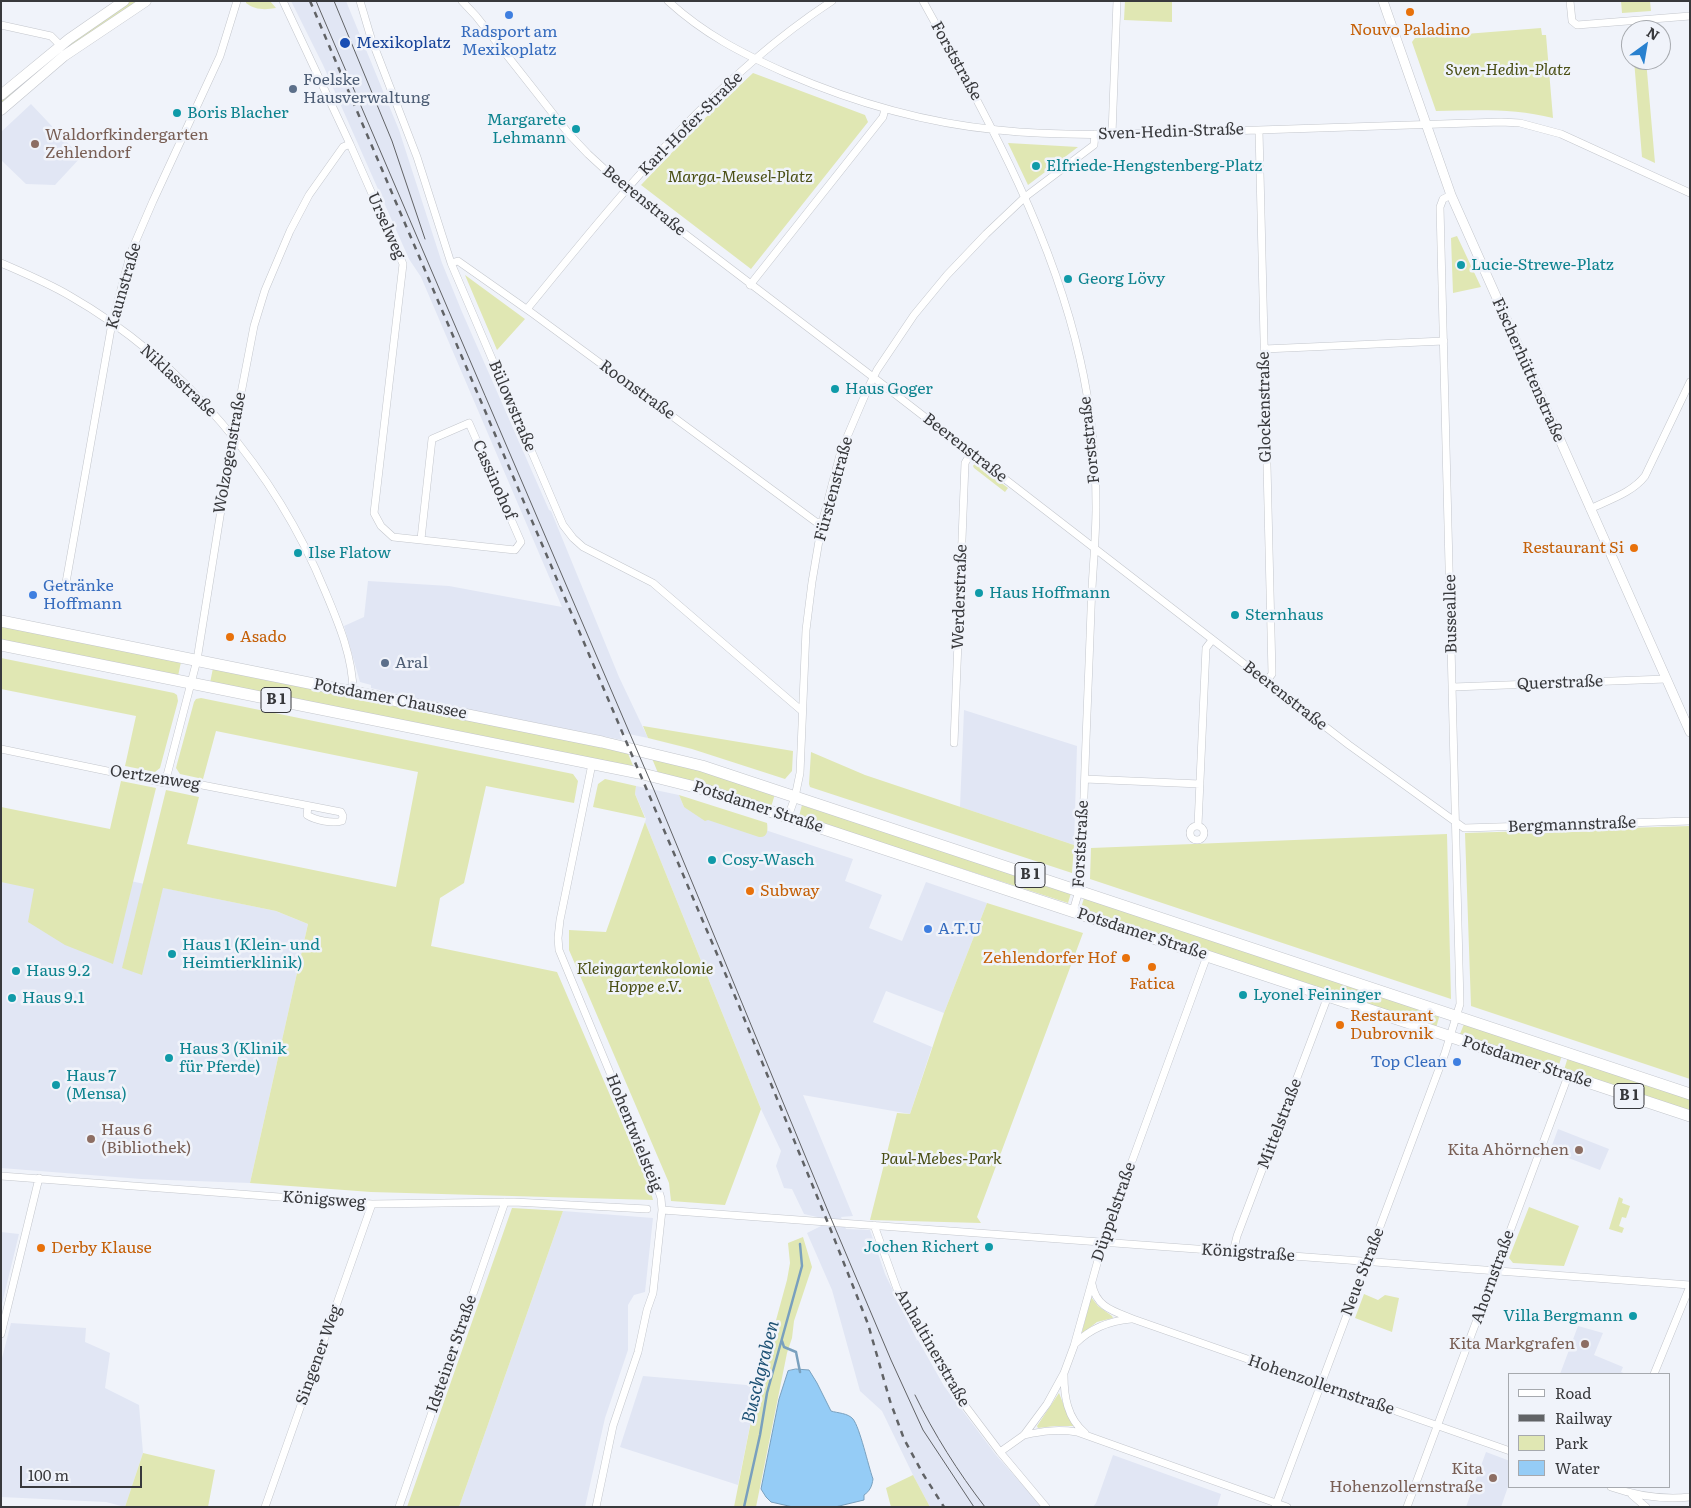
<!DOCTYPE html>
<meta charset="utf-8">
<style>
body{margin:0}
#map{position:relative;width:1691px;height:1508px;overflow:hidden;background:#f0f3fa;font-family:Literata,serif}
canvas{display:block}
.frame{position:absolute;inset:0;border:2px solid #38393c;pointer-events:none}
.legend{position:absolute;left:1508px;top:1373px;width:162px;height:115px;box-sizing:border-box;background:#f0f3fa;border:1px solid #a6a9ae;margin:0;padding:6px 9px;list-style:none;font-size:15px;color:#38393c}
.legend li{display:flex;align-items:center;gap:10px;height:25px}
.legend b{width:25px;border:1px solid #a6a9ae}
.north{position:absolute;left:1621px;top:20px;width:50px;height:50px;box-sizing:border-box;background:#f0f3fa;border:1px solid #a6a9ae;border-radius:50%;rotate:32deg;font-size:14px;font-weight:700;line-height:20px;text-align:center;color:#38393c}
.north::after{content:'';display:block;margin:auto;width:18px;height:22px;background:#2981cf;clip-path:polygon(50% 0,100% 100%,50% 72%,0 100%)}
.scale{position:absolute;left:20px;top:1466px;width:122px;height:22px;box-sizing:border-box;border:2px solid #38393c;border-top:0;padding-left:6px;font-size:15px;line-height:18px;white-space:nowrap;color:#38393c;-webkit-text-stroke:4px #f0f3fa;paint-order:stroke}
</style>
<div id="map">
<canvas width="1691" height="1508"></canvas>
<div class="frame"></div>
<ul class="legend">
<li><b style="height:6px;background:#fff"></b>Road</li>
<li><b style="height:6px;background:#616366"></b>Railway</li>
<li><b style="height:14px;background:#e0e7b3"></b>Park</li>
<li><b style="height:14px;background:#95ccf6"></b>Water</li>
</ul>
<div class="north">N</div>
<div class="scale">100 m</div>
</div>
<script>
const ctx = document.querySelector('canvas').getContext('2d');
ctx.lineJoin = 'round';
function fillPath(path, color) { ctx.fillStyle = color; ctx.fill(path, 'evenodd'); }
function trace(path, color, width, dash) { ctx.strokeStyle = color; ctx.lineWidth = width; ctx.lineCap = dash ? 'butt' : 'round'; ctx.setLineDash(dash || []); ctx.stroke(path); }
function drawText(font, color, halo, rows, align = 'center') {
  ctx.font = font + ' Literata,serif'; ctx.lineWidth = 5; ctx.setLineDash([]); ctx.textBaseline = 'middle'; ctx.strokeStyle = halo; ctx.fillStyle = color; for (const [text, x, y, turn = 0] of rows) {
    ctx.save(); ctx.translate(x, y); ctx.rotate((+turn || 0) * Math.PI / 180); ctx.textAlign = isNaN(turn) ? turn : align; if (halo) ctx.strokeText(text, 0, 0); ctx.fillText(text, 0, 0); ctx.restore();
  }
}
const built = new Path2D(`
 M291,1h55l53,129 43,133 20,49 87,198 2,1 68,166 29,61 -29,-6 3,8 -191,-38 -60,-14v-3l-11,-3 -16,-56 20,-9 4,-36 81,5 113,21 -141,-330 -12,-18 -86,-194z
 M31,104l50,53 -26,28 -29,-1 -25,-24v-28z
 M964,710l113,36 -3,99 -114,-38z
 M636,786l43,9 5,12 51,13 118,39 -8,22 37,14 -13,33 33,13 24,-59 61,21 -43,110 -58,-22 -13,31 59,25 -22,67 -107,-19 50,121 -12,1 5,12 24,1 15,44 32,66 -2,1 3,-1 26,46 52,69 46,52h-112l-17,-32 -31,-64 -22,-20 -28,-101 -25,-57 14,-7 -4,-9 -13,-3 -12,-25 -8,-1 -8,-22 5,-15 -20,-42 -116,-287 1,-3 -11,-25z
 M1,807l100,68 175,36 32,13 -58,259 -109,-4 -140,-11z
 M1558,1129l51,20 -9,21 -50,-19z
 M563,1211l90,7 -8,74 -11,3 -6,10v45l-23,68 -20,89h-126z
 M1,1232l18,2 -18,74z
 M11,1323l75,5 -1,14 25,11 -5,35 34,17 4,48 -18,54 -19,-5 -105,-5v-135z
 M1578,1326l25,7 -9,22 29,12 -2,5 5,2h-66z
 M643,1376l115,10 -20,99 -118,-38z
 M1486,1452l24,9v20l-9,26h-35z
 M1113,1455l108,39 -4,13h-124l3,-4z`);
const green = new Path2D(`
 M130,1h8c-49,31 -93,67 -137,105v-6l49,-42z
 M246,1h24l6,7c-11,2 -21,2 -30,-5z
 M1125,1h47v21l-48,-2z
 M1621,1h29l1,10 -29,2z
 M1541,28l1,7h4l7,83c-39,-10 -77,-8 -117,-7l-24,-69 3,-4z
 M1634,60h12l9,103 -13,-6z
 M753,73l112,42 3,7 -117,147 -110,-84 61,-64z
 M1008,143l70,4 -50,38z
 M1457,236l24,51 -28,6 -2,-55z
 M465,275l60,44 -28,31z
 M975,463l33,25 -3,4 -31,-24 -1,-2z
 M1,625l180,37 -3,14 -177,-35z
 M1,658l173,35 3,2 1,6 -18,67 -5,4 -30,-6 11,-50 -135,-27z
 M213,668l414,83 7,17 -424,-85z
 M201,698l372,76 5,7 -4,22 -88,-17 -22,97 -24,15 -9,48 126,26 93,216 3,12 -282,-8 -121,-9 58,-259 -32,-13 -113,-23 -21,87 -20,-7 44,-178 33,7 -12,47 209,43 22,-115 -202,-41 -13,48 -23,-5 -4,-6 1,-4 17,-62 2,-3z
 M643,726l150,25 -1,20 -7,8 -93,-30 -44,-11z
 M811,752l54,23 209,70 -2,28 -262,-86 -1,-3z
 M651,756l44,12 80,26 -4,13 -113,-34z
 M605,779l31,7 -1,8 10,24 -52,-11 5,-23z
 M121,781l35,7 -43,176 -48,-19 -37,-23 6,-33 -33,-7v-75l109,22z
 M679,795l88,28c1,7 1,15 -8,14l-51,-17 -3,1 -21,-14z
 M802,805l269,88 -3,10 -269,-87z
 M645,822l116,287 -36,96 -54,-4 -2,-18 -100,-233v-20l37,2z
 M1690,826v253l-219,-73 -6,-173z
 M1447,834l4,165 -361,-120 1,-31z
 M1084,898l356,116 -4,14 -353,-118 -2,-2z
 M987,903l96,30 -106,284 4,6 -111,-3 27,-107 13,1 34,-101z
 M1464,1024l98,31 -4,13 -98,-34z
 M1568,1057l122,40v15l-126,-42z
 M1619,1197l4,2 -1,4 8,3 -4,12 -4,-1 -3,9 5,2 -2,5 -13,-4z
 M1529,1207l50,19 -15,40 -51,-3 -4,-5z
 M512,1208l51,3 -104,296h-52z
 M803,1237l9,30 -18,54 -2,17 -5,15 -31,154h-22l24,-121 29,-106 3,-17 -2,-20z
 M1364,1294l14,6 7,-5 14,3 -7,34 -37,-14z
 M1091,1297l7,9 14,10 1,2 -16,4 -14,11 -1,-1z
 M1059,1393l10,25 5,8h-19l-17,2 -1,-2z
 M143,1453l72,17 -7,37h-83z
 M913,1475l17,32h-39l-5,-19z`);
const water = new Path2D(`
 M796,1369l13,1 8,13 14,28c6,2 17,2 22,8 7,9 15,46 20,60 -1,7 -3,12 -9,16v5l-29,7h-42l-22,-5 -5,-5 -5,-8 18,-90 9,-28z`);
const stream = new Path2D(`
 M782,1341l2,6 12,5 4,20
 M744,1507l16,-72 7,-42 35,-127 -2,-22`);
const minor = new Path2D(`
 M283,1l67,143 53,120 -29,249 7,13 12,11 122,13 6,-8 -52,-119 -37,16 -11,100
 M360,1l11,37 46,119 34,106 112,262 10,13 10,9 70,36 149,128
 M462,1l14,15 93,118 19,20 38,35 247,188 476,368 115,83 226,-7
 M668,1c36,33 73,52 118,72 67,29 139,50 212,57 76,8 154,3 230,1 91,-3 182,-6 273,-9l19,1 41,11 129,59
 M923,1c63,115 128,229 157,358 11,48 16,99 16,148 0,34 -4,69 -5,103 -3,84 -7,169 -9,253l-3,28 -6,20
 M1570,1l2,20 5,4 113,-9
 M1,25l50,11 10,10
 M1259,130l13,544 -6,8
 M1112,134l5,-133
 M1,263c23,10 47,20 69,33 112,64 206,175 255,295 13,31 28,66 28,101
 M451,263l7,-2 74,52 284,209 6,1
 M750,285l133,-168 2,-8
 M527,309c91,-111 184,-229 305,-308
 M1264,349l180,-8
 M1590,509c18,-9 42,-16 55,-33l45,-94
 M65,588l47,-265 19,-71 22,-51 67,-145 17,-55
 M1453,687l213,-8
 M954,743l11,-280 6,-10
 M1,749l164,34 37,2 139,27 2,4 -1,5c-10,3 -27,-1 -35,-6l1,-9
 M592,764l-32,156 -2,18 1,12 98,236 4,12 1,12 -9,83 -6,17 -9,42 -25,74 -17,81
 M1085,779l115,5
 M165,783l32,-123 36,-225 21,-109 11,-36 25,-59 19,-36 34,-48 7,-3
 M788,817l7,-20 5,-24 6,-143 6,-48 10,-59 19,-72 27,-63 9,-18 37,-55 33,-40 39,-41 39,-37 69,-52 1,-11
 M1198,825l8,-177 6,-8
 M1190 833a7 7 0 1 1 14 0a7 7 0 1 1-14 0Z
 M1,1176l371,28 142,-2 133,7
 M662,1210l1028,75
 M874,1225l23,64 57,102 46,61 46,55
 M1233,1252l4,-16 91,-240
 M1092,1284c4,23 21,27 41,35l377,132
 M1,1334l38,-156
 M1076,1343c15,-15 33,-22 55,-24
 M1654,1374l36,-88
 M1064,1375c0,21 3,43 21,58
 M1024,1435c19,-4 34,-6 53,-3l210,75
 M1000,1452l24,-17 23,-31 17,-31 10,-27 31,-111 102,-279
 M1611,1487c26,9 51,13 79,10
 M1632,1495l14,12
 M265,1507l107,-303
 M399,1507l106,-305
 M1275,1507l170,-454 15,-49 -20,-797 3,-8 8,-4
 M1407,1507l161,-431`);
const tertiary = new Path2D(`
 M1383,1l68,194 239,537`);
const secondary = new Path2D(`
 M1,95l68,-56 55,-38
 M1,110l63,-54 82,-55`);
const primary = new Path2D(`
 M1,621l601,121 100,24 988,328
 M1,645l638,128 64,16 987,327`);
const tram = new Path2D(`
 M316,1l338,789 176,426 61,144 32,70 51,77
 M334,1l58,140 33,98
 M915,1395c19,39 43,77 70,112`);
const rail = new Path2D(`
 M310,1l427,1000 93,227 38,96 22,77 14,38 19,35 21,33`);
const markers = [
 [1410,12,5,"#e8710a"],
 [509,15,5,"#3f7fe0"],
 [345,43,6,"#1a4fb4"],
 [293,89,5,"#5c6f8a"],
 [177,113,5,"#0f9aa8"],
 [576,129,5,"#0f9aa8"],
 [35,144,5,"#8d6e63"],
 [1036,166,5,"#0f9aa8"],
 [1461,265,5,"#0f9aa8"],
 [1068,279,5,"#0f9aa8"],
 [835,389,5,"#0f9aa8"],
 [1634,548,5,"#e8710a"],
 [298,553,5,"#0f9aa8"],
 [979,593,5,"#0f9aa8"],
 [33,595,5,"#3f7fe0"],
 [1235,615,5,"#0f9aa8"],
 [230,637,5,"#e8710a"],
 [385,663,5,"#5c6f8a"],
 [712,860,5,"#0f9aa8"],
 [750,891,5,"#e8710a"],
 [928,929,5,"#3f7fe0"],
 [172,954,5,"#0f9aa8"],
 [1126,958,5,"#e8710a"],
 [1152,967,5,"#e8710a"],
 [16,971,5,"#0f9aa8"],
 [1243,995,5,"#0f9aa8"],
 [12,998,5,"#0f9aa8"],
 [1340,1025,5,"#e8710a"],
 [169,1058,5,"#0f9aa8"],
 [1457,1062,5,"#3f7fe0"],
 [56,1085,5,"#0f9aa8"],
 [91,1139,5,"#8d6e63"],
 [1579,1150,5,"#8d6e63"],
 [989,1247,5,"#0f9aa8"],
 [41,1248,5,"#e8710a"],
 [1633,1316,5,"#0f9aa8"],
 [1585,1344,5,"#8d6e63"],
 [1493,1478,5,"#8d6e63"]
];
const shields = [
 [276,700,30],
 [1030,875,30],
 [1629,1096,30]
];
const shieldNames = [
 ["B 1",276,700],
 ["B 1",1030,875],
 ["B 1",1629,1096]
];
const foodNames = [
 ["Nouvo Paladino",1410,30,"center"],
 ["Restaurant Si",1624,548,"right"],
 ["Asado",240,637],
 ["Subway",760,891],
 ["Zehlendorfer Hof",1116,958,"right"],
 ["Fatica",1152,984,"center"],
 ["Restaurant",1350,1016],
 ["Dubrovnik",1350,1034],
 ["Derby Klause",51,1248]
];
const shopNames = [
 ["Radsport am",509,32,"center"],
 ["Mexikoplatz",509,50,"center"],
 ["Getränke",43,586],
 ["Hoffmann",43,604],
 ["A.T.U",938,929],
 ["Top Clean",1447,1062,"right"]
];
const transitNames = [
 ["Mexikoplatz",356,43]
];
const streetNames = [
 ["Forststraße",956,61,61],
 ["Karl-Hofer-Straße",691,124,-45],
 ["Sven-Hedin-Straße",1171,132,-2],
 ["Beerenstraße",644,201,39],
 ["Urselweg",386,226,66],
 ["Kaunstraße",124,286,-74],
 ["Fischerhüttenstraße",1528,370,66],
 ["Niklasstraße",178,381,43],
 ["Roonstraße",637,390,36],
 ["Bülowstraße",512,406,67],
 ["Glockenstraße",1265,407,-91],
 ["Forststraße",1090,440,-96],
 ["Beerenstraße",965,448,38],
 ["Wolzogenstraße",230,453,-80],
 ["Cassinohof",494,480,66],
 ["Fürstenstraße",834,489,-75],
 ["Werderstraße",960,597,-88],
 ["Busseallee",1451,614,-91],
 ["Querstraße",1560,683,-2],
 ["Beerenstraße",1285,696,38],
 ["Potsdamer Chaussee",390,699,11],
 ["Oertzenweg",155,778,9],
 ["Potsdamer Straße",758,807,18],
 ["Bergmannstraße",1572,825,-2],
 ["Forststraße",1081,844,-87],
 ["Potsdamer Straße",1142,934,18],
 ["Potsdamer Straße",1527,1062,18],
 ["Mittelstraße",1280,1124,-69],
 ["Hohentwielsteig",634,1133,68],
 ["Königsweg",324,1200,4],
 ["Düppelstraße",1114,1212,-71],
 ["Königstraße",1248,1253,4],
 ["Neue Straße",1363,1272,-69],
 ["Ahornstraße",1493,1277,-70],
 ["Anhaltinerstraße",932,1348,60],
 ["Idsteiner Straße",452,1354,-71],
 ["Singener Weg",319,1355,-70],
 ["Hohenzollernstraße",1321,1385,19]
];
const parkNames = [
 ["Sven-Hedin-Platz",1508,70],
 ["Marga-Meusel-Platz",740,177],
 ["Kleingartenkolonie",645,969],
 ["Hoppe e.V.",645,987],
 ["Paul-Mebes-Park",941,1159]
];
const serviceNames = [
 ["Foelske",303,80],
 ["Hausverwaltung",303,98],
 ["Aral",395,663]
];
const cultureNames = [
 ["Boris Blacher",187,113],
 ["Margarete",566,120,"right"],
 ["Lehmann",566,138,"right"],
 ["Elfriede-Hengstenberg-Platz",1046,166],
 ["Lucie-Strewe-Platz",1471,265],
 ["Georg Lövy",1078,279],
 ["Haus Goger",845,389],
 ["Ilse Flatow",308,553],
 ["Haus Hoffmann",989,593],
 ["Sternhaus",1245,615],
 ["Cosy-Wasch",722,860],
 ["Haus 1 (Klein- und",182,945],
 ["Heimtierklinik)",182,963],
 ["Haus 9.2",26,971],
 ["Lyonel Feininger",1253,995],
 ["Haus 9.1",22,998],
 ["Haus 3 (Klinik",179,1049],
 ["für Pferde)",179,1067],
 ["Haus 7",66,1076],
 ["(Mensa)",66,1094],
 ["Jochen Richert",979,1247,"right"],
 ["Villa Bergmann",1623,1316,"right"]
];
const educationNames = [
 ["Waldorfkindergarten",45,135,"left"],
 ["Zehlendorf",45,153,"left"],
 ["Haus 6",101,1130,"left"],
 ["(Bibliothek)",101,1148,"left"],
 ["Kita Ahörnchen",1569,1150],
 ["Kita Markgrafen",1575,1344],
 ["Kita",1483,1469],
 ["Hohenzollernstraße",1483,1487]
];
const waterNames = [
 ["Buschgraben",761,1372,-76]
];
fillPath(built, '#e1e6f4');
fillPath(green, '#e0e7b3');
fillPath(water, '#95ccf6');
trace(water, '#79a0be', 1);
trace(stream, '#79a0be', 2.5);
trace(minor, '#c3c6cc', 8);
trace(tertiary, '#c3c6cc', 10);
trace(secondary, '#c3c6cc', 11);
trace(primary, '#c3c6cc', 12);
trace(minor, '#fff', 7);
trace(tertiary, '#fff', 9);
trace(secondary, '#fff', 10);
trace(primary, '#fff', 11);
trace(tram, '#616366', 1);
trace(rail, '#616366', 2.5, [6, 6]);
for (const [x, y, r, color] of markers) { const dot = new Path2D(); dot.arc(x, y, r, 0, 2 * Math.PI); ctx.fillStyle = color; ctx.fill(dot); trace(dot, '#f0f3fa', 2); }
for (const [x, y, w] of shields) { const box = new Path2D(); box.roundRect(x - w / 2, y - 12.5, w, 25, 4); ctx.fillStyle = '#f0f3fa'; ctx.fill(box); trace(box, '#38393c', 1); }
drawText('bold 15px', '#38393c', null, shieldNames);
drawText('16px', '#c56008', '#f0f3fa', foodNames, 'left');
drawText('16px', '#366cbe', '#f0f3fa', shopNames, 'left');
drawText('16px', '#164399', '#f0f3fa', transitNames, 'left');
drawText('16px', '#38393c', '#f0f3fa', streetNames);
drawText('italic 16px', '#4a4f14', '#f0f3fa', parkNames);
drawText('16px', '#4e5e75', '#f0f3fa', serviceNames, 'left');
drawText('16px', '#0d838f', '#f0f3fa', cultureNames, 'left');
drawText('16px', '#785e54', '#f0f3fa', educationNames, 'right');
drawText('italic 18px', '#1e5275', '#f0f3fa', waterNames);
</script>
